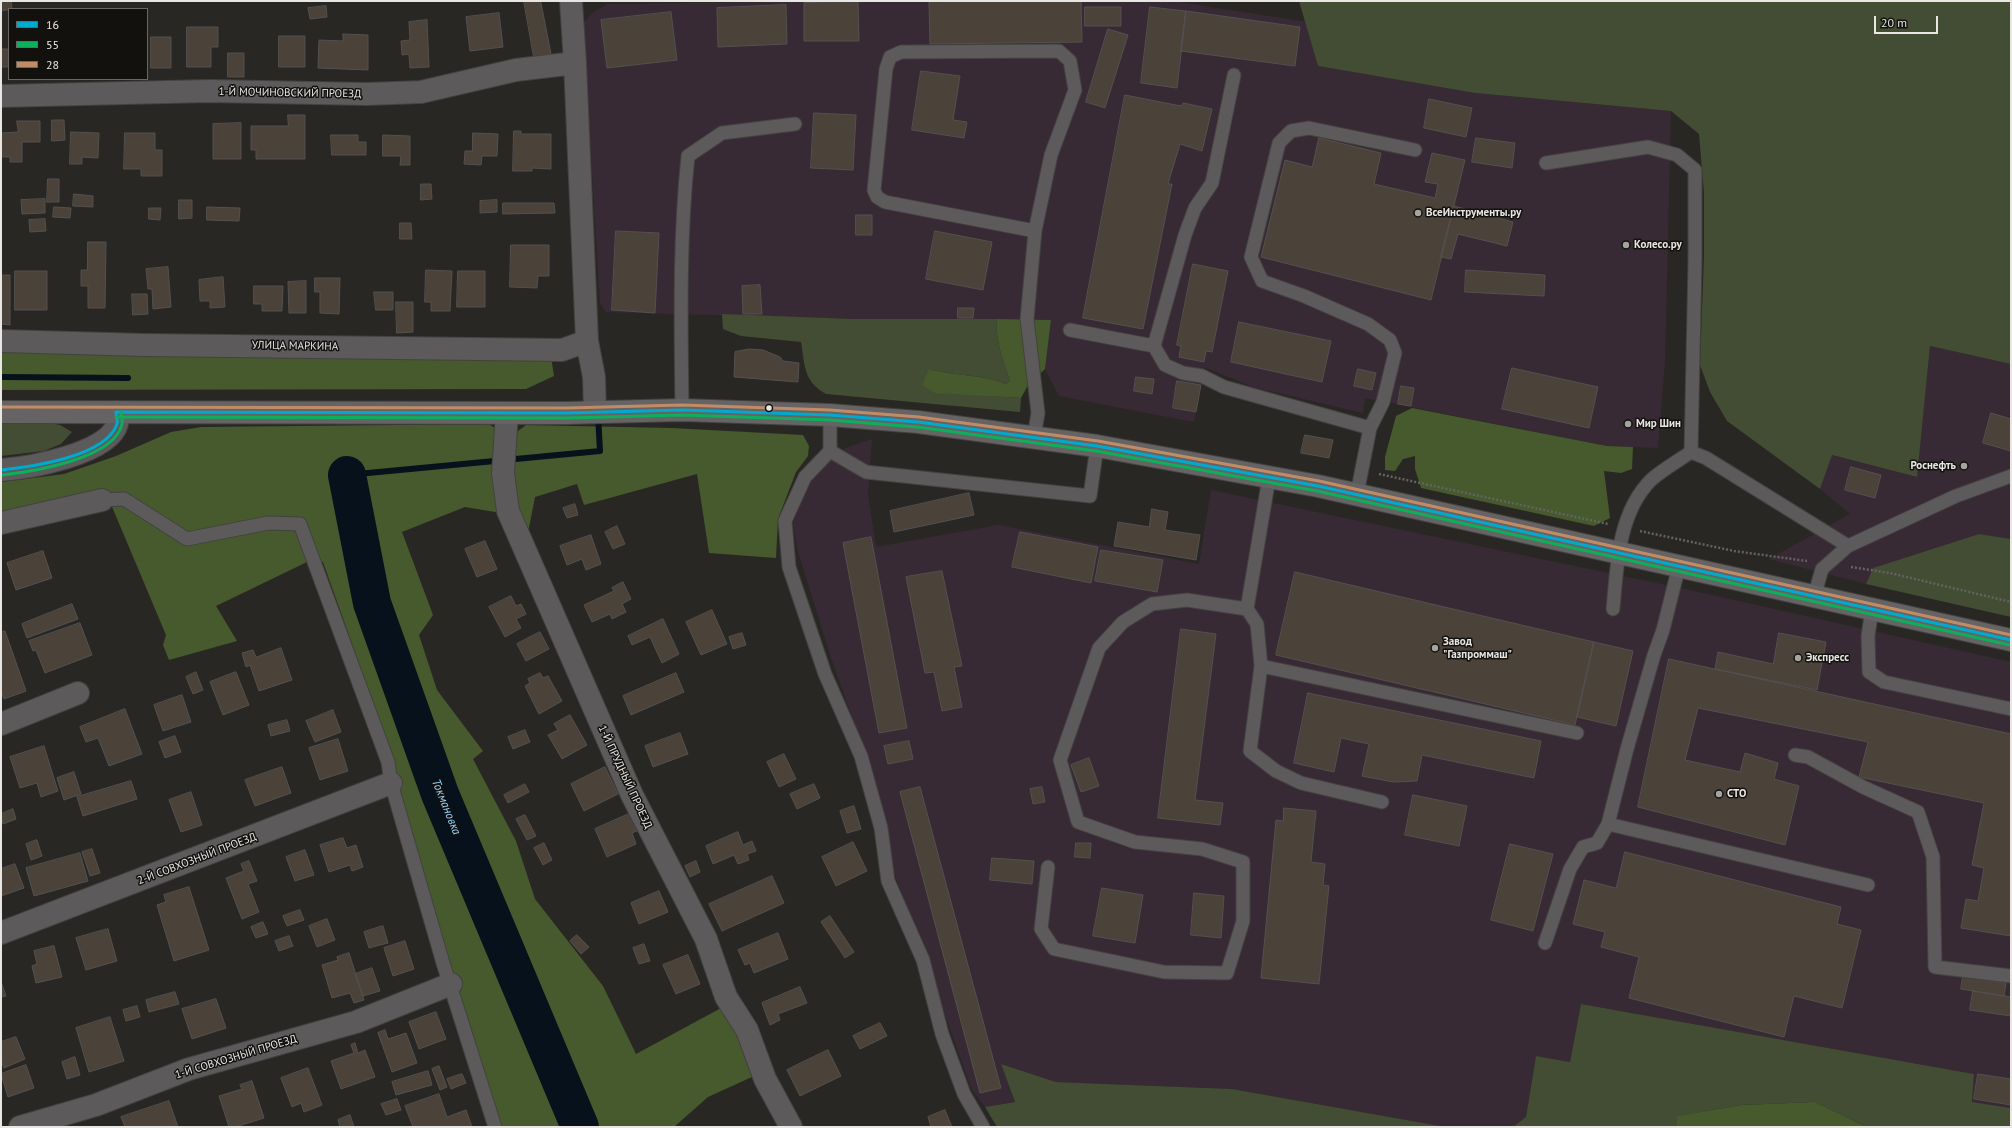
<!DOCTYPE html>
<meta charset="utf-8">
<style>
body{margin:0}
#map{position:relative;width:2012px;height:1128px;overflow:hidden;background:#292724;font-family:"PT Sans",sans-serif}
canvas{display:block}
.frame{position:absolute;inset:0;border:2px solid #e9e7e3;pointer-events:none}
.legend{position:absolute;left:8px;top:8px;width:140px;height:72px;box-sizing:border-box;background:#12110e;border:1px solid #686763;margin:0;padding:5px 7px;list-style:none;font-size:12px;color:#e9e7e3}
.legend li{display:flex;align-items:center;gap:8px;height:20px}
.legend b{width:20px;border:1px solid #686763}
.scale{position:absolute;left:1874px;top:16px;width:64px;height:18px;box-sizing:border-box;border:2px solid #e9e7e3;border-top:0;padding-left:5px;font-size:12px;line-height:14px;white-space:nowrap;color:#e9e7e3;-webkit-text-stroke:3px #12110e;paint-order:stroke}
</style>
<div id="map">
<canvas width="2012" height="1128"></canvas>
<div class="frame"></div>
<ul class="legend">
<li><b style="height:5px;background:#00a9ce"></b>16</li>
<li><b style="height:5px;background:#0daf5c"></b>55</li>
<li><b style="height:5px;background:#c18c65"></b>28</li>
</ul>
<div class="scale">20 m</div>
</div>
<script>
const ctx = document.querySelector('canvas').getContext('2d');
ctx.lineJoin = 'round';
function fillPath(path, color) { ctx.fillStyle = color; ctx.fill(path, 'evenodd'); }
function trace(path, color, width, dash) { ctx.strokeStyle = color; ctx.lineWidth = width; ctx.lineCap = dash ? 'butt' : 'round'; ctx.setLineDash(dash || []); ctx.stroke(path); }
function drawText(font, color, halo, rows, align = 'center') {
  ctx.font = font + ' "PT Sans",sans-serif'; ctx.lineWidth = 3; ctx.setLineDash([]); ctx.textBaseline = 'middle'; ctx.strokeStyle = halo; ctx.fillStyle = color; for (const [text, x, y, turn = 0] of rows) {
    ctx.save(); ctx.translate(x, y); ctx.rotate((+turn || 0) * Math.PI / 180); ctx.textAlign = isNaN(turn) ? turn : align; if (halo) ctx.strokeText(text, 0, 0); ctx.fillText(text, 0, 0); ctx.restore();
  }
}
const commercial = new Path2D(`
 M850,1h322l135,21 11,44 157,27 196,18 -6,250 -7,87 -51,-2 -242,-48 -2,15 -110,-26 -49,-20 -10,55 -135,-26 -14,-27 6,-49 -197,-1 -248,-7 -6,-9 -17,-279 9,-11 16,-9z
 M1930,346l81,18v175l-32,-5 -106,34 -7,16 -97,-25 81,-45 -30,-25 11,-34 85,22z
 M872,439l-4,55 8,53 122,-22 201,39 12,-74 474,99 326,73v446l-39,-6 2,-28 -393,-70 -11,58 -34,-6 -10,61 -13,10h-67l-214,-38 -176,-7 -55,-18 14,38 -30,5 -14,-19 -77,-216 -28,-117 -33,-91 -35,-112 -5,-29 16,-42 36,-33z`);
const green = new Path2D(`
 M1299,1h712v363l-81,-18 -13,131 -85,-22 -12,34 -93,-68 -17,-29 -10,-27 4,-110v-62l-5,-59 -28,-23 -196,-18 -157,-27z
 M722,314l132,5h143c-2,22 6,41 13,62l-4,3c-24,-10 -51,-8 -77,-15l61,27 31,2 -1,14 -194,-18c-23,-13 -21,-29 -25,-52l-60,-6 -18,-7z
 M47,422l13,3 12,7 -11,12 -17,7 -43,5v-33z
 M1979,534l32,5v78l-145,-33 7,-16z
 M1581,1004l393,70 -2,28 39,6v19h-144l-52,-25 -74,3 -63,11 -1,11h-164l13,-10 10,-61 34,6z
 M1001,1064l55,18 176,7 214,38h-449l-12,-20 30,-5z`);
const forest = new Path2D(`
 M997,319l54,1 -6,49 -17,16 -7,13 -86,-5 -13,-8 7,-16c26,7 53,5 77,15l4,-3c-7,-21 -15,-40 -13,-62z
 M1,348l550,9 3,19 -28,13 -525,1z
 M1412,408l195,38 26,1 -1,22 -11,4 -17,-2 6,47 -16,8 -173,-38 -6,-19v-13l-12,3 -8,12 -10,-1v-13l11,-41z
 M489,424l7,5 5,84 -36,-6 -63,25 31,83 -14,20 18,55 46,61 -10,8 43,82 19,58 68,87 33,68 87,-47 11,12 20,57 -46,21 -34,30h-173l-46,-145 -54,-184 -6,-33 -72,-203h-16l-91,44 21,35 -68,19 -6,-15 3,-10 -56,-133 -109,16v-36l63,-8 52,-18 55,-24 30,-5z
 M526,425l146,3 131,7 6,11 -1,10 -12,16 -18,47 -2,39 -67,-5 -12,-79 -113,31 -7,-21 -42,13 -8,41 -12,-28 -5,-37 5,-35 3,-7z
 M1815,1102l52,25h-190v-11l64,-11z`);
const stream = new Path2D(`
 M1,377l127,1
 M347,475l253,-24 -2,-36`);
const river = new Path2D(`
 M347,475l25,128 68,191 140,333`);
const building = new Path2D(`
 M1,1h10l1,8 -11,2z
 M524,1h15l2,2 10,51 -17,3z
 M1081,1l1,41 -152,2 -1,-42z
 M858,2l1,39h-55v-38z
 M786,5l1,39 -69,3 -1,-39z
 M326,6l1,11 -17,2 -2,-11z
 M1085,7h36v19h-36z
 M1150,7l36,4 -9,77 -36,-5z
 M1186,11l114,16 -5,39 -114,-15z
 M671,12l6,48 -70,8 -6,-48z
 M499,13l4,34 -33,4 -4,-34z
 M427,20l2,47 -19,1 -1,-14 -7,1 -1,-14 9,-1 -1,-18z
 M187,27h31v20h-7v20h-24z
 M1108,29l20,6 -23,73 -19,-6z
 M343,34l25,1v35l-50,-2 1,-28 24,1z
 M279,36h26v31h-26z
 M151,37h20v31h-20z
 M1,49h8v18h-8z
 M228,53h16v24h-16z
 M921,71l39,5 -7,44 14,2 -3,16 -52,-8z
 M1125,95l56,11 2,-3 29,6 -10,42 -22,-7 -12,40h4l-29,145 -60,-11z
 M1429,99l43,9 -6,29 -42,-9z
 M814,113l42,2 -3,55 -42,-2z
 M288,115h17v44h-49v-9h-5v-24h37z
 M52,120h12l1,20 -13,1z
 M17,121h23v21h-18v20h-12v-5h-9v-24l17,-1z
 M241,123v36h-28v-35z
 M514,131h7v3h30v35l-19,-1v3h-19z
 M71,132l28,1 -1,25 -16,-1v7h-12z
 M125,133h30v17h7v26h-21v-7h-17z
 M473,133l25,1 -1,22h-15l-1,9 -17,-1 1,-13h7z
 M331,135h27v7h8v13h-34z
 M383,135l27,1v29h-10l1,-9h-18z
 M1319,138l62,15 -7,31 61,14 3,-14 -13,-2 7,-29 33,7 -34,140 -170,-43 24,-97 27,7z
 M1476,138l39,5 -3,25 -40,-6z
 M48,179h11v23h-12z
 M421,184h10l1,15 -11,1z
 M74,194l19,2v11l-20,-1z
 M45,199v14l-23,1 -1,-14z
 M179,200h13v18l-13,1z
 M497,200v12l-17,1v-12z
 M503,203h51l1,10 -52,1z
 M1454,206l59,16 -6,24 -49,-12 -7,25 -10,-2z
 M54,207l17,1 -1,10 -17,-1z
 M207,207l33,1 -1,13 -32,-1z
 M149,208h12l-1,12 -11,-1z
 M856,215h16v20h-16z
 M45,219l1,12 -16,1 -1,-12z
 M400,223h11l1,16h-12z
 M616,231l43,2 -4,80 -43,-3z
 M935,231l57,11 -9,48 -57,-11z
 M88,242h18l-1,66h-17v-22h-7v-16h6z
 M511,245h38v31h-11l-1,12 -27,-1z
 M1193,264l35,7 -16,81 -6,-1 -2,11 -25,-5 2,-11 -4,-1z
 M168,267l3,40 -18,2 -1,-20h-4l-2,-20z
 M426,270l26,1 -2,40h-19v-9h-6z
 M1466,270l79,5 -1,21 -79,-4z
 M15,271h32v39h-32z
 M458,271h27v36h-28z
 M1,275h9v50l-9,-1z
 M223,277l2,30 -15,1v-7h-10l-1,-21z
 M315,278h25l-1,36 -19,-1v-21h-5z
 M306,281v32h-17l-1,-31z
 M760,285l2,29h-19l-1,-28z
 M254,286h29l-1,25h-20v-7h-8z
 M374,292h19v18h-17z
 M132,294h15l1,20 -15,1z
 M396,302h17v30l-16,1z
 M958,308h16l-1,10h-15z
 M1239,322l92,19 -9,41 -91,-20z
 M749,349l14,1 17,7 3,4 16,2 -1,19 -64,-5 1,-25z
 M1512,368l86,19 -9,41 -87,-19z
 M1358,369l18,4 -4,17 -18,-4z
 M1136,377l18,2 -2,15 -18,-3z
 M1177,381l24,4 -5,27 -23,-4z
 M1401,386l13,2 -3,18 -13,-2z
 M1991,413l20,6v32l-28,-8z
 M1305,435l28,5 -4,18 -28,-5z
 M1851,467l30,8 -6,23 -30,-8z
 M969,493l5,22 -80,17 -4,-21z
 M575,504l3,11 -11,3 -4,-10z
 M1152,509l16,3 -3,18 35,5 -4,25 -82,-14 4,-24 31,5z
 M617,526l8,18 -12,5 -8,-17z
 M1020,532l78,15 -7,36 -79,-16z
 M591,535l10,29 -15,6 -4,-11 -15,6 -7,-19z
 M871,537l36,191 -28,5 -36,-190z
 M485,541l12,28 -20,8 -12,-28z
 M1101,550l62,10 -6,32 -62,-11z
 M43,551l9,27 -36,12 -9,-27z
 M942,571l20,95 -8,1 8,40 -20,4 -8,-39 -9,1 -19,-96z
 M1295,572l299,70 -19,83 -299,-70z
 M623,582l8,17 -9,5 4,8 -14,7 -2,-5 -18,8 -8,-17 30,-14 -2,-3z
 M511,596l5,10 5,-2 5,10 -10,5 5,9 -16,9 -16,-30z
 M72,604l6,15 -51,19 -5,-14z
 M712,610l15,34 -26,11 -15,-33z
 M663,619l16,35 -17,9 -12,-26 -18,8 -4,-9z
 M80,623l12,32 -47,18 -9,-23 -3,1 -4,-10z
 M1181,629l35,5 -21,166 28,3 -3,22 -62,-7z
 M5,631l21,60 -22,8 -3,-7v-59z
 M540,632l9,17 -23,12 -9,-17z
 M742,633l4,12 -13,4 -4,-12z
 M1779,633l47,9 -9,48 -102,-21 3,-17 55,12z
 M1594,642l39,9 -17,75 -39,-9z
 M281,648l11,32 -33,11 -9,-26 -4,2 -4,-14 11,-3 3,7z
 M1669,659l342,75v202l-50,-8 5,-29 12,2 6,-33 -12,-3 12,-62 -125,-26 9,-35 -170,-34 -13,52 55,12 5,-19 33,10 -4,16 25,7 -14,59 -147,-38z
 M196,672l7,18 -10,4 -7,-17z
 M236,672l13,33 -26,10 -13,-33z
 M540,673l3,5 5,-2 14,25 -23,13 -14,-28 5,-3 -2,-4z
 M676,673l8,19 -53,23 -8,-19z
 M1308,693l233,48 -7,37 -112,-23 -5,26 -24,1 -31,-6 7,-32 -28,-6 -7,34 -40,-9z
 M182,695l9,27 -28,9 -9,-26z
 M125,709l17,45 -33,12 -11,-28 -12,4 -6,-15z
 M333,710l8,22 -26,10 -9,-21z
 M570,715l17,30 -25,14 -14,-24 10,-5 -4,-6z
 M287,720l3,11 -19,5 -3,-11z
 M525,730l5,12 -17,7 -5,-12z
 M680,733l8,21 -35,13 -8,-21z
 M175,736l6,16 -16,6 -6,-16z
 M338,739l10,32 -28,9 -11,-32z
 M909,741l4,18 -25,5 -4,-18z
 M44,746l14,45 -17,6 -4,-14 -17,5 -10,-31z
 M784,754l12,25 -17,8 -12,-25z
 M1089,758l10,28 -18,6 -10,-27z
 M282,767l9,26 -36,13 -10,-26z
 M605,767l13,27 -34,17 -13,-27z
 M74,772l7,22 -17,6 -7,-22z
 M131,781l6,18 -54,17 -6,-19z
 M525,784l4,8 -21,11 -4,-8z
 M814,784l6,14 -23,11 -7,-15z
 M920,787l81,301 -21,5 -80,-301z
 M1042,787l3,15 -12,2 -3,-15z
 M191,792l11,33 -21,7 -12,-32z
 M1413,795l54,11 -8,40 -54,-11z
 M854,806l7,23 -14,4 -7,-22z
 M1284,808l32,3 -5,51 14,2 -2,21 6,1 -10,98 -58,-6 15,-158 7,1z
 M13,809l3,10 -13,5 -2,-10z
 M631,813l8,17 -7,3 4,11 -29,13 -12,-28z
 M525,815l11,21 -9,4 -11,-21z
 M738,832l5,13 9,-4 4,10 -9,3 2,6 -11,4 -4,-9 -21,9 -7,-18z
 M343,838l4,10 9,-3 7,22 -11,4 -2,-6 -21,7 -9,-27z
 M37,840l5,16 -11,4 -5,-16z
 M853,842l14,29 -31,15 -14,-29z
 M544,843l8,17 -9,5 -9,-17z
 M1076,843h15l-1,15 -15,-1z
 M1510,844l43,10 -20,77 -42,-11z
 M92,849l8,24 -10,3 -8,-24z
 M305,850l9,25 -19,6 -9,-24z
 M1625,852l216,55 -4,17 24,6 -19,78 -48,-12 -10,41 -155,-39 10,-41 -38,-10 4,-15 -32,-8 11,-44 32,8z
 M80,853l8,28 -54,15 -8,-28z
 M992,858l42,3 -2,23 -42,-4z
 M249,861l8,20 -9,3 11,28 -17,7 -16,-41 18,-7 -3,-7z
 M696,861l4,11 -10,5 -5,-11z
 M15,864l9,24 -23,8v-27z
 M772,876l12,27 -62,28 -13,-27z
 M189,887l20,63 -35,11 -17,-56 9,-3 -2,-7z
 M1102,888l41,7 -8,48 -42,-7z
 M659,891l9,21 -29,12 -8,-21z
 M1194,893l30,3 -3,42 -30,-3z
 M300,910l4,10 -17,6 -4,-10z
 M830,916l24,36 -9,6 -24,-36z
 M327,919l8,21 -18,7 -8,-21z
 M263,922l5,12 -12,4 -5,-11z
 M383,926l5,17 -19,5 -5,-16z
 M108,929l9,32 -31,9 -10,-32z
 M778,933l10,26 -34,14 -4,-10 -5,2 -7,-15z
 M577,935l12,12 -8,7 -11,-13z
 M289,936l4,10 -14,5 -4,-10z
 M405,941l9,28 -21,7 -9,-28z
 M644,944l6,17 -11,3 -6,-16z
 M54,946l8,31 -26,6 -4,-17 5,-2 -3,-13z
 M349,953l15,47 -10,3 -4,-10 -18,5 -10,-33 16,-5 -1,-3z
 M688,955l12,29 -24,10 -13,-29z
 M372,968l8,23 -17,5 -8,-22z
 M1963,977l43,6 -2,13 -43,-7z
 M1,982l5,14 -5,1z
 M800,987l7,16 -29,11 2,6 -10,5 -8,-22z
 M1973,991l38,6v19l-41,-6z
 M175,992l4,12 -30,8 -3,-12z
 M216,999l10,29 -34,11 -10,-30z
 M137,1006l3,11 -14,4 -3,-11z
 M436,1012l10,27 -27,10 -10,-27z
 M110,1017l14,44 -35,11 -13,-44z
 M880,1023l7,13 -27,13 -7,-13z
 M385,1030l3,9 18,-6 11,30 -25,9 -14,-39z
 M16,1037l9,22 -21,9 -3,-7v-19z
 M355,1043l3,10 7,-3 10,27 -34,12 -10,-28 23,-8 -3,-8z
 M828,1050l13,26 -41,20 -13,-26z
 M75,1057l5,18 -13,4 -5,-17z
 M26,1065l8,23 -26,9 -7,-23z
 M439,1066l8,21 -7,3 -8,-21z
 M308,1068l14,37 -18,7 -3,-9 -9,4 -11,-29z
 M428,1071l4,14 -36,10 -4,-13z
 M462,1074l4,9 -15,6 -4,-10z
 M1978,1074l33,5v26l-37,-6z
 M252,1081l12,37 -29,9h-6l-10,-31 23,-7 -2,-4z
 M439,1094l8,23 19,-7 6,17h-59l-8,-21z
 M397,1099l4,11 -15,5 -5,-11z
 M169,1101l9,26h-53l-4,-10z
 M945,1110l7,17h-21l-3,-10z
 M350,1115l4,12h-14l-2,-7z`);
const path = new Path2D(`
 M1379,474l229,50
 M1640,531l94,20 73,10
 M1851,567l39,6 121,29`);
const service = new Path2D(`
 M1234,75l-22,108 -17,25 -10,27 -31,111 11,19 18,8 19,3 22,11 146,41
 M1546,163l102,-16 29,8 18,15v91l-4,191 15,6 142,88
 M1070,330l84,16
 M682,410c-1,-85 -3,-170 6,-254l34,-23 73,-9
 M830,415v36l-25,26 -20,44 4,46 36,107 36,82 20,72 7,53 35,79 19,74 22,60 19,33
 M1034,437l4,-24 -11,-94 8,-88 16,-76 24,-65 -5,-29 -11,-10 -158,1 -11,5 -4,12 -12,121 3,7 8,5 150,29
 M830,451l36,21 224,24 7,-50
 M1357,494l13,-66 13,-26 12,-49 -5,-13 -22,-16 -64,-28 -42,-15 -11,-24 28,-114 12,-12 18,-3 106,22
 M102,500l22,-1 63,40 81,-16 32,1 88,238 3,21 52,180 52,164
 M1814,597l8,-28 26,-23 108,-50 55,-20
 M1247,609l10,15 4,42 -11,85 26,20 25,12 81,19
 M1613,609c4,-43 5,-96 38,-129 11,-10 27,-19 40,-28
 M1872,609l-4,27 1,36 15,10 127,27
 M1261,666l316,67
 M1795,755l13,2 55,30 55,25 15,45 2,110 76,9
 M1608,824l260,61
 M1048,867l-7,62 13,20 110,23 63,1 16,-52v-59l-41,-13 -67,-7 -57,-20 -18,-62 39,-112 24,-26 29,-18 35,-4 60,9 22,-131
 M1545,943l25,-74 13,-22 14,-4 11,-19 19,-75 27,-94 9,-25 16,-64`);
const minor = new Path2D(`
 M571,1l4,62 12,278 7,36 1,35
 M1,96l208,-5 158,3 54,-2 95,-22 59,-7
 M1,341l143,4 418,5 25,-9
 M507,413l-4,60 5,38 124,284 74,144 20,58 21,33 18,49 26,48
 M1,523l101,-23
 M1,724l77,-31
 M1,933l390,-150
 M20,1127l76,-22 93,-36 167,-47 95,-38`);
const tertiary = new Path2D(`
 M1,470c27,-2 108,-16 116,-46 1,-3 -1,-9 -1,-12`);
const primary = new Path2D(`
 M1,412l566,1 115,-3 148,5 88,7 179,24 221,40 693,154`);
const bus1 = new Path2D(`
 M116,412l451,1 115,-3 148,5 88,7 179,24 221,40 693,154
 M1,470c29,-3 105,-13 116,-46 1,-3 -1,-8 -1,-12`);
const bus2 = new Path2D(`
 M116,417l451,1 115,-3 148,5 87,7 179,24 221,40 693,154
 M2,475c28,-3 113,-16 120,-51 1,-4 -1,-8 -1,-12`);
const bus3 = new Path2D(`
 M1,407l566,1 115,-3 148,5 89,7 179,24 221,40 692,154`);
const markers = [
 [1418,213,4,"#a6a4a0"],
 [1626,245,4,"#a6a4a0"],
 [769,408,3.5,"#e9e7e3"],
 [1628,424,4,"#a6a4a0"],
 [1964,466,4,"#a6a4a0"],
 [1435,648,4,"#a6a4a0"],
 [1798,658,4,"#a6a4a0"],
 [1719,794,4,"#a6a4a0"]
];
const streetNames = [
 ["1-Й МОЧИНОВСКИЙ ПРОЕЗД",290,93,1],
 ["УЛИЦА МАРКИНА",295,346,1],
 ["1-Й ПРУДНЫЙ ПРОЕЗД",625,777,65],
 ["2-Й СОВХОЗНЫЙ ПРОЕЗД",197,859,-21],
 ["1-Й СОВХОЗНЫЙ ПРОЕЗД",236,1057,-17]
];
const poiNames = [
 ["ВсеИнструменты.ру",1426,213],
 ["Колесо.ру",1634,245],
 ["Мир Шин",1636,424],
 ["Роснефть",1956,466,"right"],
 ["Завод",1443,642],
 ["\"Газпроммаш\"",1443,655],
 ["Экспресс",1806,658],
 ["СТО",1727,794]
];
const waterNames = [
 ["Токмановка",446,807,68]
];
fillPath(commercial, '#382a34');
fillPath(green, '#424d34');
fillPath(forest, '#465a2d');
trace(stream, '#06111b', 6);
trace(river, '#06111b', 38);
fillPath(building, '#4b423a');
trace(building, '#53514f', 1);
trace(service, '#434240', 15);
trace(minor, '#434240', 24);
trace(tertiary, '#434240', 24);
trace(primary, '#434240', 24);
trace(path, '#646363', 2.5, [2, 2]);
trace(service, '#5c5a5a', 13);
trace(minor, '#5c5a5a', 22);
trace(tertiary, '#5c5a5a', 22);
trace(primary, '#656363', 22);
trace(bus1, '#00a9ce', 3);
trace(bus2, '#0daf5c', 3);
trace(bus3, '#c18c65', 3);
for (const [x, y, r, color] of markers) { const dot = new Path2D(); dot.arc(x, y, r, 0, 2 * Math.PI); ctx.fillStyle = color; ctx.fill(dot); trace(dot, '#12110e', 1.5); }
drawText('11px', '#e9e7e3', '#12110e', streetNames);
drawText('bold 11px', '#e9e7e3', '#12110e', poiNames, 'left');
drawText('italic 12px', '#94d1fe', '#12110e', waterNames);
</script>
